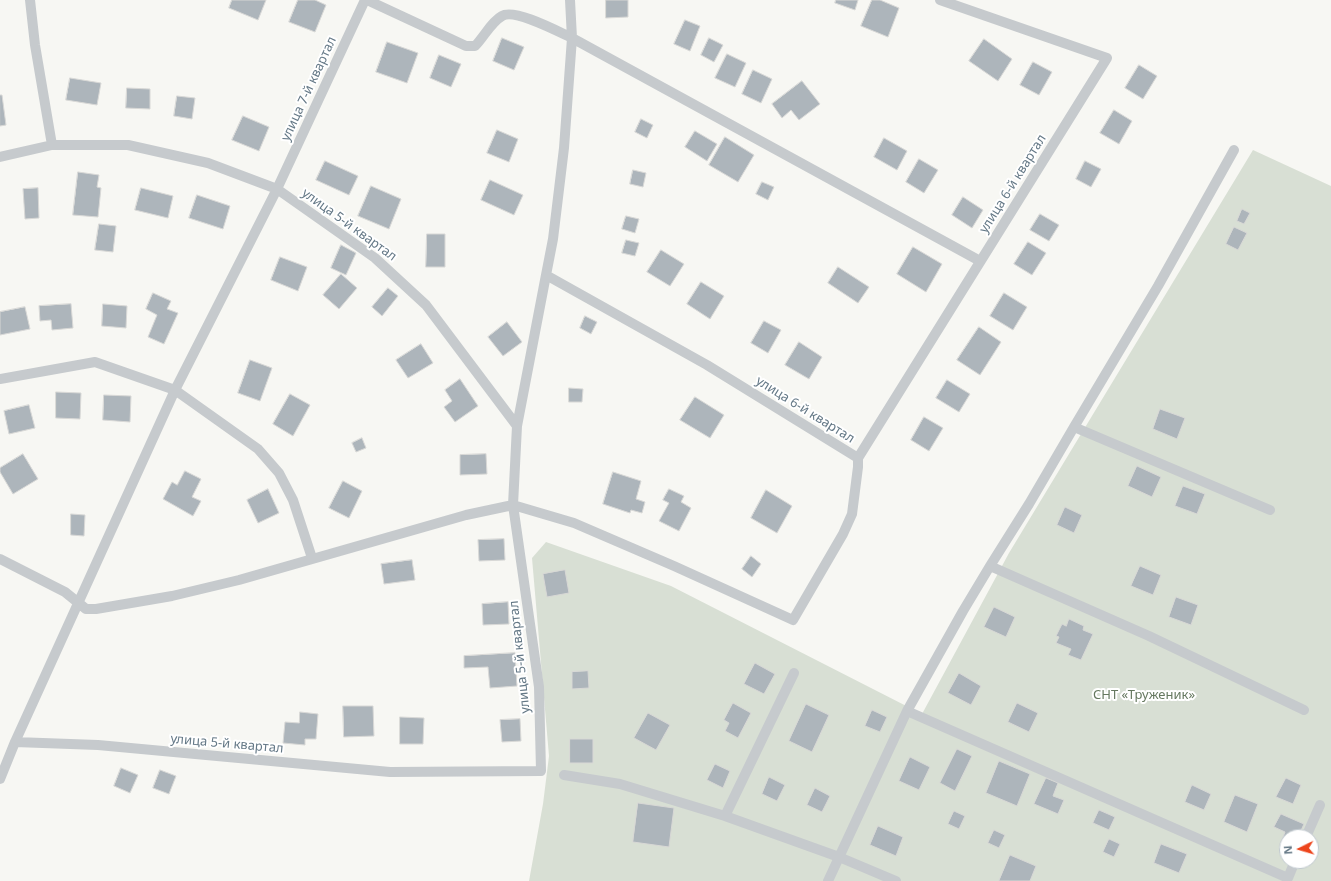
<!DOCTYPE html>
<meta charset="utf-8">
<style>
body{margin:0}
#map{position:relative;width:1331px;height:881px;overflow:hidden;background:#f7f7f3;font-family:"Noto Sans",sans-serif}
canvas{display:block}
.north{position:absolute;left:1279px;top:829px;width:40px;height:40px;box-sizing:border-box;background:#fff;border:1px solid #c1c9cf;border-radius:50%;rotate:265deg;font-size:11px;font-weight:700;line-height:16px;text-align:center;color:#647886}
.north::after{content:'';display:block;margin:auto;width:14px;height:18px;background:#ed451c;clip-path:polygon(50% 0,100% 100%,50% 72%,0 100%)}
</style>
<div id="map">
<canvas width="1331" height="881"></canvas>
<div class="north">N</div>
</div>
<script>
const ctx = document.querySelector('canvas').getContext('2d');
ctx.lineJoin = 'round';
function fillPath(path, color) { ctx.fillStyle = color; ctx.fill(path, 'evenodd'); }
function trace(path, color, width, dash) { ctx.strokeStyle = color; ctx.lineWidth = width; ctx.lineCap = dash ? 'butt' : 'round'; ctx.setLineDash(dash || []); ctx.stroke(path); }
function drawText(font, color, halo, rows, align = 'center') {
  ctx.font = font + ' "Noto Sans",sans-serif'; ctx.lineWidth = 4; ctx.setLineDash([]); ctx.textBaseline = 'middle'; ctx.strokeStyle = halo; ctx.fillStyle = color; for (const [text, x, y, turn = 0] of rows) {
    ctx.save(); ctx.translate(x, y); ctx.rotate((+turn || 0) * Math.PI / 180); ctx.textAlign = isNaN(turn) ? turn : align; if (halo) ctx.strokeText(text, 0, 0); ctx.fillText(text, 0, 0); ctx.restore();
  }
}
const green = new Path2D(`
 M1253,150l78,36v695h-802l14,-77 6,-48 -17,-198 14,-16 125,44 251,128 87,-161zM1287,837h24v24h-24z`);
const building = new Path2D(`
 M232,0h34l-8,20 -29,-12z
 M298,0h17l11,5 -11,27 -26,-10z
 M606,0h22v17l-22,1z
 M836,0h22l-3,10 -20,-7z
 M872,0h8l19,8 -11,29 -27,-11z
 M685,20l15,6 -10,25 -16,-7z
 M502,38l22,9 -10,23 -21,-9z
 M709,38l14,7 -9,17 -13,-7z
 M984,39l28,20 -14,22 -29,-20z
 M387,42l31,11 -11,30 -31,-11z
 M727,54l19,9 -11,24 -20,-9z
 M439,55l22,9 -10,23 -21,-9z
 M1033,62l19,10 -13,23 -19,-10z
 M1139,65l18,11 -14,23 -18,-11z
 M753,70l19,9 -11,24 -19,-9z
 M70,78l31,5 -4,22 -31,-5z
 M802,81l18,23 -21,16 -8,-10 -9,8 -10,-14z
 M127,88l23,1v20l-24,-1z
 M0,95h2l4,30 -6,1z
 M177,96l18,2 -3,21 -18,-3z
 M1114,110l18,11 -13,23 -19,-11z
 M243,116l26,11 -10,24 -27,-11z
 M641,119l12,6 -6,13 -12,-6z
 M497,130l21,9 -9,23 -22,-9z
 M695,131l22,13 -10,17 -22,-14z
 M725,137l29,18 -16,27 -29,-17z
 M884,138l23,13 -10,19 -23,-13z
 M919,159l19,11 -14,23 -18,-11z
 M325,161l33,15 -9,19 -33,-15z
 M1085,161l16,8 -10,18 -15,-8z
 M633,170l13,3 -3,14 -13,-3z
 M78,172l21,3 -2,12 4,1 -3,29 -25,-2z
 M490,180l33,15 -9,20 -33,-15z
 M762,182l12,5 -6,13 -12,-6z
 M371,186l30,13 -12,30 -31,-13z
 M38,188l1,30 -14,1 -2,-30z
 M141,188l32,8 -5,22 -33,-8z
 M197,195l33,11 -7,23 -34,-11z
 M963,197l20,13 -11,18 -20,-13z
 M1242,209l8,4 -6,11 -7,-3z
 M1040,214l19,11 -10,16 -19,-11z
 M626,216l13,3 -4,14 -13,-4z
 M99,224l17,2 -3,26 -18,-2z
 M1234,227l13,6 -9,17 -12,-6z
 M427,234h18v33h-19z
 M626,240l13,3 -4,13 -13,-3z
 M1028,242l18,11 -14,22 -18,-11z
 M341,245l15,8 -10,22 -15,-7z
 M913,247l29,17 -16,28 -29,-18z
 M661,250l23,14 -14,22 -23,-14z
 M280,257l27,10 -9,24 -27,-11z
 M838,267l31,20 -11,16 -30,-20z
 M341,274l16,14 -18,21 -16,-14z
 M701,282l23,14 -14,23 -23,-15z
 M388,288l10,8 -16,20 -10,-9z
 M153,293l18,8 -4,8 11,4 -14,31 -16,-7 9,-22 -11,-6z
 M1004,293l23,14 -14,23 -23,-14z
 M71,304l2,24 -21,2 -1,-10 -11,1 -1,-15z
 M103,304l24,2 -1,22 -24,-2z
 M25,307l5,22 -30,6v-23z
 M585,316l12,6 -6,12 -11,-6z
 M764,321l17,9 -13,23 -17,-10z
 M507,322l15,20 -19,14 -15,-19z
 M979,327l22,15 -21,33 -23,-15z
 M799,342l23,15 -13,22 -24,-14z
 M421,344l12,19 -25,15 -12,-18z
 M250,360l22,8 -12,33 -22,-8z
 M460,379l18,27 -23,16 -11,-15 8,-6 -7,-11z
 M947,380l23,14 -11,18 -23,-14z
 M569,388l14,1 -1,13h-13z
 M56,392l25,1 -1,26 -24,-1z
 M290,394l20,11 -17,31 -20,-12z
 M104,395l27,1 -1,26 -27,-2z
 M695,397l29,18 -14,23 -30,-18z
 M29,405l6,23 -26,6 -5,-23z
 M1160,409l25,9 -8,21 -24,-10z
 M924,417l19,11 -14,23 -18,-11z
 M362,438l4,10 -10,4 -4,-9z
 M23,454l15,25 -25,15 -13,-22v-4z
 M486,454l1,20 -27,1v-20z
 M1137,466l24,11 -9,20 -24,-11z
 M185,471l16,8 -9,18 9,4 -8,15 -30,-17 9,-17 5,3z
 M613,472l28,9 -5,18 9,3 -3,11 -11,-3 -1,3 -27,-9z
 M343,481l19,10 -13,27 -20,-10z
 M1183,486l22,8 -8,20 -22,-8z
 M268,489l11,24 -21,10 -11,-23z
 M669,489l15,7 -3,6 10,6 -12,23 -20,-10 10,-18 -6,-3z
 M766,490l26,16 -15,27 -26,-15z
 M1065,507l17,8 -8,18 -17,-8z
 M71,514l14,1 -1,21 -13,-1z
 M504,539l1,21 -26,1 -1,-21z
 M751,556l10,8 -9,13 -10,-8z
 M412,560l3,20 -31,4 -3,-20z
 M1140,566l21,9 -8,20 -22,-9z
 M565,570l4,23 -22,4 -4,-23z
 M1176,597l22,8 -7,20 -22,-8z
 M508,602l1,22 -26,1 -1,-21z
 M994,607l21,10 -9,20 -22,-10z
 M1069,619l15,7 -1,4 10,4 -12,26 -13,-5 3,-6 -15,-6 3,-6 -3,-1 6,-12 4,2z
 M515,653l2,33 -27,2 -2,-21 -24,1v-12z
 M755,663l20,11 -11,20 -20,-10z
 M588,671l1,17 -17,1v-17z
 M959,673l22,13 -10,19 -23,-12z
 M733,703l18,10 -13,25 -13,-7 4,-8 -5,-3z
 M1017,703l21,10 -9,19 -21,-10z
 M806,704l23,11 -17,37 -23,-11z
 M343,706h30l1,30 -30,1z
 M872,710l15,7 -7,15 -15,-6z
 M300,712l18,2 -2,25h-11v6l-22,-2 2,-21 14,1z
 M648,713l22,12 -14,25 -22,-12z
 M400,717l24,1 -1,26h-23z
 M520,719l1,22 -19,1 -2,-22z
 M570,739h23v24h-23z
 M957,749l15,7 -17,35 -15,-8z
 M910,757l20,10 -11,23 -20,-9z
 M999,761l31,13 -13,32 -31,-13z
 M715,764l15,7 -7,17 -16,-8z
 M121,768l17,7 -8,18 -16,-7z
 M160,770l16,6 -7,18 -16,-6z
 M769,777l16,8 -8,16 -15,-7z
 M1046,778l12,5 -5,13 11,4 -6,14 -24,-10z
 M1286,778l15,7 -8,19 -17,-7z
 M1192,785l19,9 -7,16 -19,-8z
 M815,788l15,8 -8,16 -15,-7z
 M1235,795l23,9 -11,28 -23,-10z
 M638,803l36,5 -5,39 -36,-5z
 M1099,810l16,7 -6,13 -16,-7z
 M954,811l11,5 -6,13 -11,-5z
 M1281,814l23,10 -6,13h-11v11l-7,-3 5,-13 -11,-5z
 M878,826l25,11 -7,19 -26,-11z
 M994,830l11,5 -6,13 -11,-5z
 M1109,839l11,5 -6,13 -11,-5z
 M1161,844l26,10 -8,19 -25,-10z
 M1010,855l26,11 -6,15h-31z`);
const street = new Path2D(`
 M30,0l5,45 17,100
 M367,0l99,46h9c9,-9 16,-24 27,-30 12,-8 57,16 70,22l408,223
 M0,157l52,-12h76l80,18 69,26 98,69 51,47 91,121 -4,79 26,182 2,84 -151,1 -292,-27 -83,-3
 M546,275l7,-36 11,-91 8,-110 -2,-38
 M0,379l95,-17 80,28 83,59 21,24 14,27 19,58
 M517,426l29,-151 161,90 151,93
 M1074,427l196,83
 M858,458l249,-400 -167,-58
 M0,559l65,33 21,17h10l76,-13 67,-16 227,-65 47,-10 61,18 100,43 119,54 50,-86 9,-20 6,-47v-9
 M990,566l159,70 155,74
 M907,711l381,167 7,-17
 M564,775l56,9 105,32 114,41 57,24
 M0,779l15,-37 160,-352 102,-201 88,-189
 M725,816l69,-143
 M1306,837l14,-32
 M828,881l79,-170 56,-100 27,-45 39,-62 45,-77 84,-141 76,-136`);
const streetNames = [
 ["улица 7-й квартал",309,89,-65],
 ["улица 6-й квартал",1013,184,-58],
 ["улица 5-й квартал",349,225,36],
 ["улица 6-й квартал",805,410,32],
 ["улица 5-й квартал",520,657,-96],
 ["улица 5-й квартал",227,744,5]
];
const parkNames = [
 ["СНТ «Труженик»",1144,695]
];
fillPath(green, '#d8dfd4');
fillPath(building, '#adb5bb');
trace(building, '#d8d8d6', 1);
trace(street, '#c6cacd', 10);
drawText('13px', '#647886', '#fff', streetNames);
drawText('13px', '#65785f', '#fff', parkNames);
</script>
